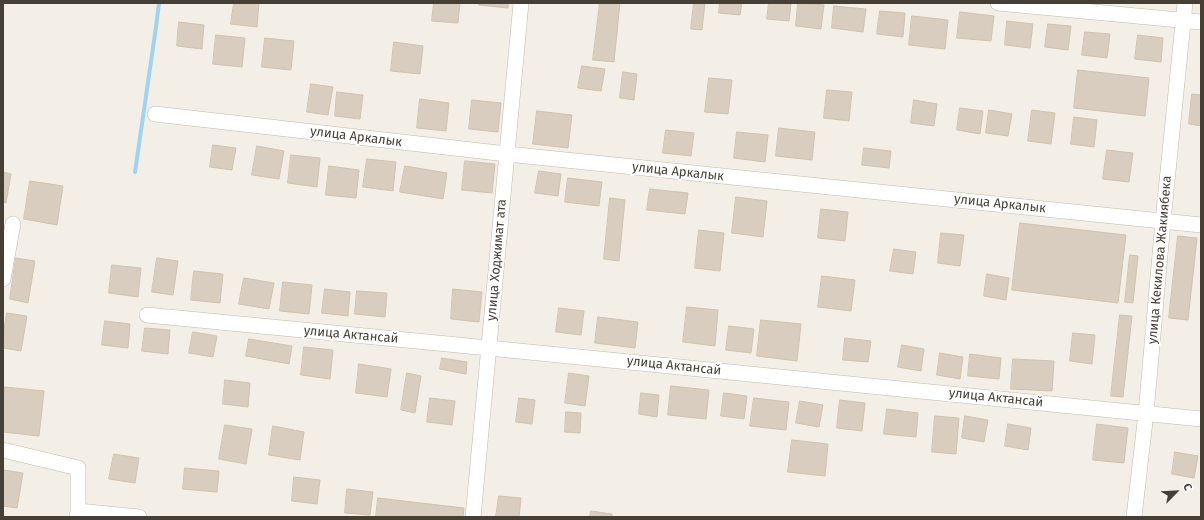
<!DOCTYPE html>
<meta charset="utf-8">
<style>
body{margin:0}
#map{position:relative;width:1204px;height:520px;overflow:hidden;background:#f3efe6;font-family:"Fira Sans",sans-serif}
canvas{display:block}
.frame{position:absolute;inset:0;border:4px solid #463f35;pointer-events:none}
.north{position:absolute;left:1156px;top:472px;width:40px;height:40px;-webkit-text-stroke:3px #fff;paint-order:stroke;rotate:66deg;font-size:11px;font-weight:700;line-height:16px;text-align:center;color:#463f35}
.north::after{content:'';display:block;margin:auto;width:14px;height:18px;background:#463f35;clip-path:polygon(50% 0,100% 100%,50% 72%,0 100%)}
</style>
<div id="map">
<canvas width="1204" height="520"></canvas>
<div class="frame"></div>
<div class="north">С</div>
</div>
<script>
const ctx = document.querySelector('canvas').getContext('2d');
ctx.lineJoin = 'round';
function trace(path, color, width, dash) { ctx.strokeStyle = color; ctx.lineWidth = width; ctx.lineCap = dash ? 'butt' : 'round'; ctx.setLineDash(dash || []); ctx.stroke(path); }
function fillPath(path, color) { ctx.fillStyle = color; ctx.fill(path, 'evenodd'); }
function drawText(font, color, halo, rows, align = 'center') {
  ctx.font = font + ' "Fira Sans",sans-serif'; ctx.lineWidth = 4; ctx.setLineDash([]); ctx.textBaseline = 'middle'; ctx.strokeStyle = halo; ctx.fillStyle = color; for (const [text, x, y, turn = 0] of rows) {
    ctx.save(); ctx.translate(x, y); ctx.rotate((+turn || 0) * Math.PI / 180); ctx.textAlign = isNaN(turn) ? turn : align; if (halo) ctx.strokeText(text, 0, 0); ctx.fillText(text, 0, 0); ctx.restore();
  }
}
const stream = new Path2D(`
 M135,172l21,-145 3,-24`);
const building = new Path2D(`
 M234,3h25l-2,24 -26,-3z
 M434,3h26l-2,20 -26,-2z
 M479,3h29v5l-29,-3z
 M600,3h20l-6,59 -21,-2z
 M694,3h11l-3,27 -11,-1z
 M720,3h22l-2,12 -21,-2z
 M769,3l22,1 -2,17 -22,-2z
 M798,3l26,2 -3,24 -25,-3z
 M834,6l32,3 -3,23 -31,-4z
 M880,11l25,2 -2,24 -26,-3z
 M960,12l34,4 -3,25 -34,-3z
 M912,16l36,4 -3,29 -36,-4z
 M1007,21l26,3 -3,24 -25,-3z
 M179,22l25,3 -2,24 -25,-3z
 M1048,24l23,2 -3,24 -23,-3z
 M1085,32l25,2 -3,24 -25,-3z
 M216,35l29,3 -3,29 -29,-3z
 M1138,35l25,3 -2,24 -26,-3z
 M265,38l29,3 -3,29 -29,-3z
 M394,42l29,4 -3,28 -29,-3z
 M582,66l23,3 -4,22 -23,-3z
 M1078,70l71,8 -4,38 -71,-8z
 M623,72l14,2 -3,26 -14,-2z
 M709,78l23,2 -4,34 -23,-2z
 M311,84l22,3 -5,28 -21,-3z
 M827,90l25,2 -3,29 -25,-3z
 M337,92l26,3 -3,24 -25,-3z
 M1192,94l9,1v31l-12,-2z
 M420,99l29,4 -3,28 -29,-3z
 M472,100l29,3 -3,29 -29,-3z
 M914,100l23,4 -3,22 -23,-3z
 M960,108l23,3 -3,23 -23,-4z
 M989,110l23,4 -4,22 -22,-3z
 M1032,110l23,3 -4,31 -23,-3z
 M537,111l35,4 -4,33 -35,-4z
 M1074,117l23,3 -3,27 -23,-3z
 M779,128l36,4 -3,28 -36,-4z
 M666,130l28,3 -3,23 -28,-3z
 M737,132l31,3 -3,27 -31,-4z
 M213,145l23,3 -4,22 -22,-3z
 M257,146l27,5 -5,28 -27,-4z
 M864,148l27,3 -2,17 -27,-3z
 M1107,150l26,3 -4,29 -26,-3z
 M291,155l29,3 -3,29 -29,-4z
 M367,159l29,3 -3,29 -30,-4z
 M465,161l30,3 -3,29 -30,-3z
 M329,166l30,4 -3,28 -30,-3z
 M405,166l42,7 -4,26 -43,-7z
 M539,171l22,3 -3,22 -23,-3z
 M3,172l8,2 -5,29 -3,-1z
 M568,178l34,4 -3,24 -34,-4z
 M30,181l33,5 -6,39 -33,-6z
 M650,189l38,4 -3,21 -38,-4z
 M736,197l31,4 -4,36 -31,-4z
 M610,198l15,2 -6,61 -15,-2z
 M821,209l27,3 -3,29 -27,-3z
 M1020,223l106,12 -8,68 -106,-13z
 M699,230l25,3 -4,38 -25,-3z
 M941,233l23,2 -4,31 -22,-3z
 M1178,236l19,2 -9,82 -19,-2z
 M894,249l22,3 -3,22 -23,-3z
 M1130,255l8,1 -5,47 -8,-1z
 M16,258l19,3 -7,42 -18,-4z
 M157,258l21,3 -5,34 -21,-3z
 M112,265l29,3 -3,29 -29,-4z
 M194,271l29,3 -3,29 -29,-3z
 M987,274l22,4 -3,22 -22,-4z
 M822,276l33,4 -4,31 -33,-4z
 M244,278l30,5 -5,26 -30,-5z
 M283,282l29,3 -3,29 -29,-3z
 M325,289l25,3 -2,24 -26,-3z
 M453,289l29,3 -3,30 -28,-3z
 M357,291l30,2 -2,24 -30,-3z
 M687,307l31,3 -3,36 -32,-4z
 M559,308l25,3 -3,24 -25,-3z
 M7,313l20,3 -6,35 -18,-3v-12z
 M1120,315l12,1 -9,81 -12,-1z
 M598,317l40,5 -3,26 -40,-5z
 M761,320l40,4 -4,37 -40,-5z
 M105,321l25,3 -2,24 -26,-3z
 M729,326l25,3 -3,24 -25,-3z
 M145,328l25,2 -2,24 -26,-3z
 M193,332l24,4 -4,21 -24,-4z
 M1073,333l22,2 -3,29 -22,-3z
 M845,338l26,3 -3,21 -25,-2z
 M249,339l43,7 -3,18 -43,-8z
 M902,345l22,4 -3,22 -23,-4z
 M304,347l29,3 -3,29 -29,-4z
 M940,353l23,4 -3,22 -23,-4z
 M970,354l31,4 -2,21 -31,-3z
 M442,358l25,4 -1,12 -26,-5z
 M1013,359l41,2 -2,30 -41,-2z
 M359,364l32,5 -4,28 -31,-4z
 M407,373l14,3 -6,37 -14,-3z
 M569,373l20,3 -4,30 -20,-3z
 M225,380l25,3 -2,24 -25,-3z
 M671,386l38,4 -3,29 -38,-4z
 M5,387l39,4 -5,45 -36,-4v-30z
 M641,393l18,2 -2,22 -18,-3z
 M724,393l23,3 -3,23 -23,-3z
 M430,398l25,3 -3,24 -25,-3z
 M519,398l16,2 -3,24 -16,-2z
 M754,398l35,4 -3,28 -36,-4z
 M840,400l25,3 -3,28 -25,-3z
 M800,401l23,4 -4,22 -23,-4z
 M887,409l31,4 -2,24 -32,-3z
 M566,412l15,1 -1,20 -15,-1z
 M935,416l24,2 -3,36 -24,-2z
 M965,416l23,4 -4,22 -22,-4z
 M1008,424l23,4 -3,22 -23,-4z
 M1097,424l31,4 -4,35 -31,-3z
 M225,425l27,4 -6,35 -27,-5z
 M273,426l31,6 -4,28 -31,-5z
 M792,440l36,4 -3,32 -37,-4z
 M1175,452l23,4 -4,22 -22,-4z
 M114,454l25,4 -4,25 -26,-4z
 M185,468l34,3 -2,21 -34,-3z
 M3,470l20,3 -6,35 -14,-2z
 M294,477l26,3 -3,24 -25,-3z
 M347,489l26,3 -3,23 -25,-2z
 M499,496l22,2 -2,19h-23z
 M378,498l86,10 -1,9h-87z
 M591,511l21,3v3h-22z`);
const street = new Path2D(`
 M998,3l203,19
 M155,114l352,40 694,71
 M3,279l10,-55
 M147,315l342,33 712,71
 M3,450l75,18v43l-1,6
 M78,511l61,6
 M473,517l48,-514
 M1134,517l12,-104 17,-192 22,-218`);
const streetNames = [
 ["улица Аркалык",356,137,7],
 ["улица Аркалык",678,172,6],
 ["улица Аркалык",1000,204,6],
 ["улица Ходжимат ата",497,260,-85],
 ["улица Кекилова Жакиябека",1160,260,-85],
 ["улица Актансай",351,335,5],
 ["улица Актансай",674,366,6],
 ["улица Актансай",996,398,6]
];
trace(stream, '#9fd3f3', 4);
fillPath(building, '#d8cdbe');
trace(building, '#d0c2ae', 1);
trace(street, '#c2b9ab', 16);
trace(street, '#fff', 15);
drawText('13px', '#463f35', '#fff', streetNames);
</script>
